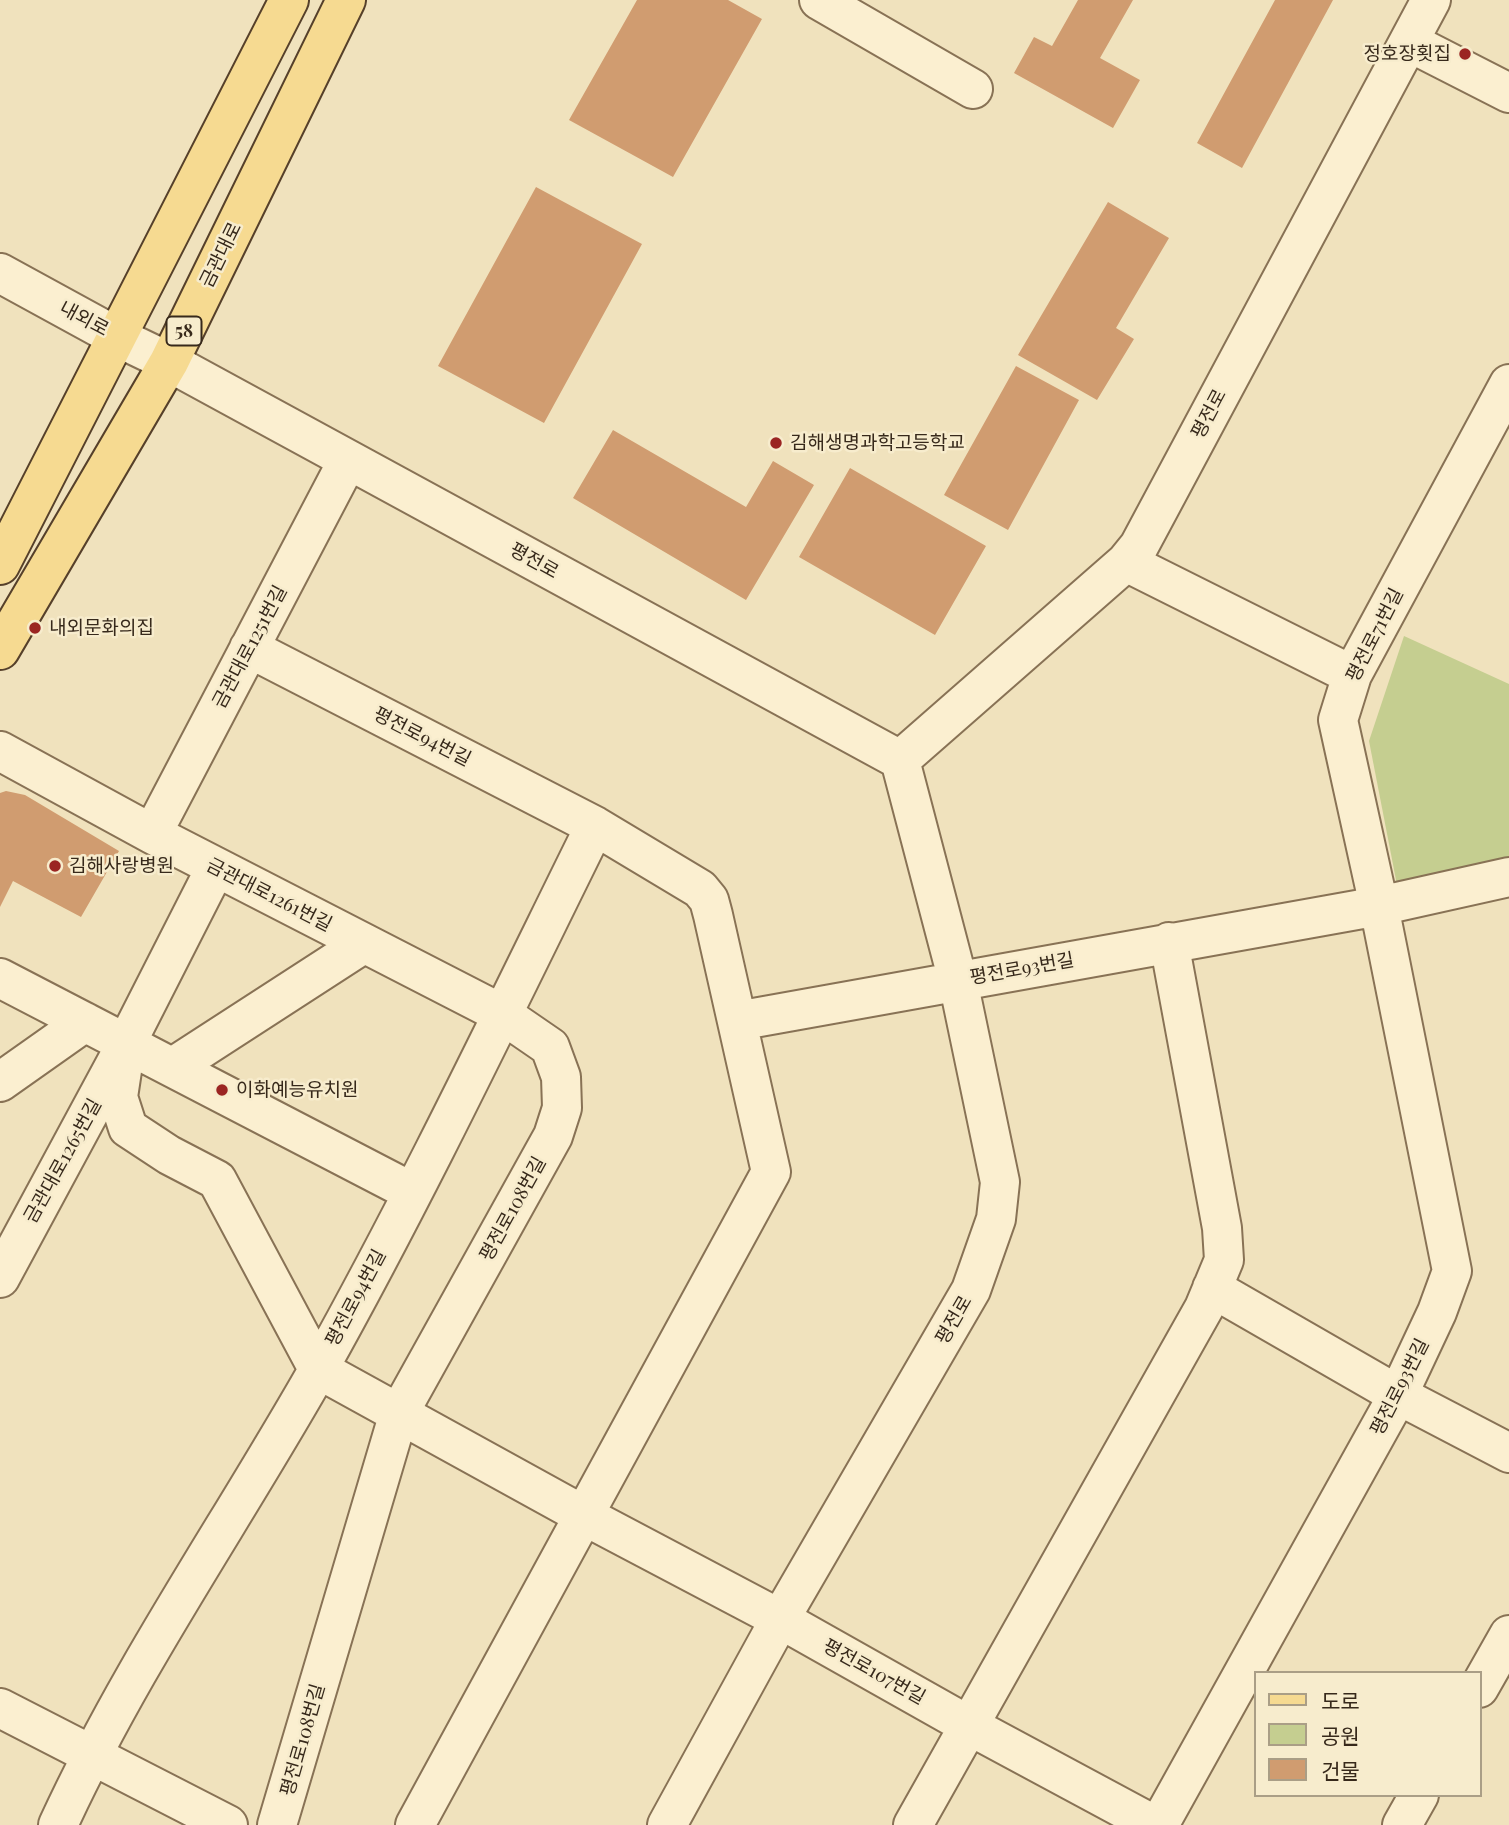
<!DOCTYPE html>
<meta charset="utf-8">
<style>
body{margin:0}
#map{position:relative;width:1509px;height:1825px;overflow:hidden;background:#f0e2bd;font-family:"Playfair Display","Noto Sans KR",serif}
canvas{display:block}
.legend{position:absolute;left:1254px;top:1671px;width:228px;height:126px;box-sizing:border-box;background:#f7eccd;border:2px solid #aa9e86;margin:0;padding:9px 12px;list-style:none;font-size:21px;color:#37291b}
.legend li{display:flex;align-items:center;gap:14px;height:35px}
.legend b{width:35px;border:2px solid #aa9e86}
</style>
<div id="map">
<canvas width="1509" height="1825"></canvas>
<ul class="legend">
<li><b style="height:9px;background:#f6da91"></b>도로</li>
<li><b style="height:19px;background:#c5ce90"></b>공원</li>
<li><b style="height:19px;background:#d09c70"></b>건물</li>
</ul>
</div>
<script>
const ctx = document.querySelector('canvas').getContext('2d');
ctx.lineJoin = 'round';
function fillPath(path, color) { ctx.fillStyle = color; ctx.fill(path, 'evenodd'); }
function trace(path, color, width, dash) { ctx.strokeStyle = color; ctx.lineWidth = width; ctx.lineCap = dash ? 'butt' : 'round'; ctx.setLineDash(dash || []); ctx.stroke(path); }
function drawText(font, color, halo, rows, align = 'center') {
  ctx.font = font + ' "Playfair Display","Noto Sans KR",serif'; ctx.lineWidth = 5; ctx.setLineDash([]); ctx.textBaseline = 'middle'; ctx.strokeStyle = halo; ctx.fillStyle = color; for (const [text, x, y, turn = 0] of rows) {
    ctx.save(); ctx.translate(x, y); ctx.rotate((+turn || 0) * Math.PI / 180); ctx.textAlign = isNaN(turn) ? turn : align; if (halo) ctx.strokeText(text, 0, 0); ctx.fillText(text, 0, 0); ctx.restore();
  }
}
const green = new Path2D(`
 M1404,636l105,48v180l-112,21 -28,-144z`);
const building = new Path2D(`
 M637,0h91l34,19 -89,158 -104,-57z
 M1078,0h55l-33,58 40,22 -27,48 -99,-55 20,-36 18,9z
 M1275,0h58l-91,168 -45,-25z
 M536,187l106,57 -98,179 -106,-57z
 M1108,202l61,36 -53,90 18,11 -37,61 -79,-45z
 M1016,366l63,34 -71,130 -64,-35z
 M613,430l133,77 27,-46 41,24 -68,115 -173,-102z
 M850,468l136,78 -51,89 -136,-78z
 M6,791l19,4 94,56 -38,66 -68,-36 -13,26v-114z`);
const minor = new Path2D(`
 M819,0l154,89
 M1409,42l100,51
 M0,273l117,64 52,25 731,398 226,-198 13,-16 292,-546
 M1126,562l226,113
 M249,648l346,178 105,63 9,11 4,15 58,257 -356,653
 M0,751l152,83 350,180 48,33 11,30 1,31 -9,28 -154,277 -122,412
 M152,834l196,-374
 M216,867l-90,177 -8,53 10,31 41,27 48,25 101,189 265,146 197,104 188,106 186,100
 M0,978l412,214
 M737,1021l642,-115 130,-29
 M173,1067l190,-123
 M0,1082l85,-60
 M0,1278l117,-217
 M1212,1288l186,107 111,58
 M1479,1688l30,-53
 M0,1708l228,117
 M58,1825c73,-159 174,-303 260,-455 99,-177 187,-362 277,-544
 M667,1825l113,-206 191,-329 25,-71 4,-37 -42,-201 -58,-221
 M913,1825l291,-517 20,-48 -2,-32 -53,-286
 M1159,1825l239,-430 39,-83 15,-41 -73,-365 -41,-186 14,-45 157,-291
 M1402,1825l17,-30`);
const major = new Path2D(`
 M0,565l289,-565
 M0,650l169,-288 177,-362`);
const markers = [
 [1465,54,7,"#9b2522"],
 [776,443,7,"#9b2522"],
 [35,628,7,"#9b2522"],
 [55,866,7,"#9b2522"],
 [222,1090,7,"#9b2522"]
];
const shields = [
 [184,331,35]
];
const shieldNames = [
 ["58",184,331]
];
const poiNames = [
 ["정호장횟집",1451,54,"right"],
 ["김해생명과학고등학교",790,443],
 ["내외문화의집",49,628],
 ["김해사랑병원",69,866],
 ["이화예능유치원",236,1090]
];
const streetNames = [
 ["금관대로",221,255,-64],
 ["내외로",84,319,28],
 ["평전로",1209,414,-62],
 ["평전로",534,561,29],
 ["평전로71번길",1375,635,-63],
 ["금관대로1251번길",250,647,-62],
 ["평전로94번길",422,737,27],
 ["금관대로1261번길",269,895,27],
 ["평전로93번길",1022,969,-10],
 ["금관대로1265번길",63,1161,-61],
 ["평전로108번길",513,1209,-61],
 ["평전로94번길",356,1298,-62],
 ["평전로",954,1320,-60],
 ["평전로93번길",1400,1387,-63],
 ["평전로107번길",874,1672,29],
 ["평전로108번길",303,1740,-74]
];
fillPath(green, '#c5ce90');
fillPath(building, '#d09c70');
trace(minor, '#887255', 42);
trace(major, '#56402a', 42);
trace(minor, '#fbefd0', 38);
trace(major, '#f6da91', 38);
for (const [x, y, r, color] of markers) { const dot = new Path2D(); dot.arc(x, y, r, 0, 2 * Math.PI); ctx.fillStyle = color; ctx.fill(dot); trace(dot, '#f7eccd', 2.5); }
for (const [x, y, w] of shields) { const box = new Path2D(); box.roundRect(x - w / 2, y - 14.5, w, 29, 5); ctx.fillStyle = '#f7eccd'; ctx.fill(box); trace(box, '#37291b', 2); }
drawText('bold 18px', '#37291b', null, shieldNames);
drawText('19px', '#37291b', '#f7eccd', poiNames, 'left');
drawText('19px', '#37291b', '#f7eccd', streetNames);
</script>
